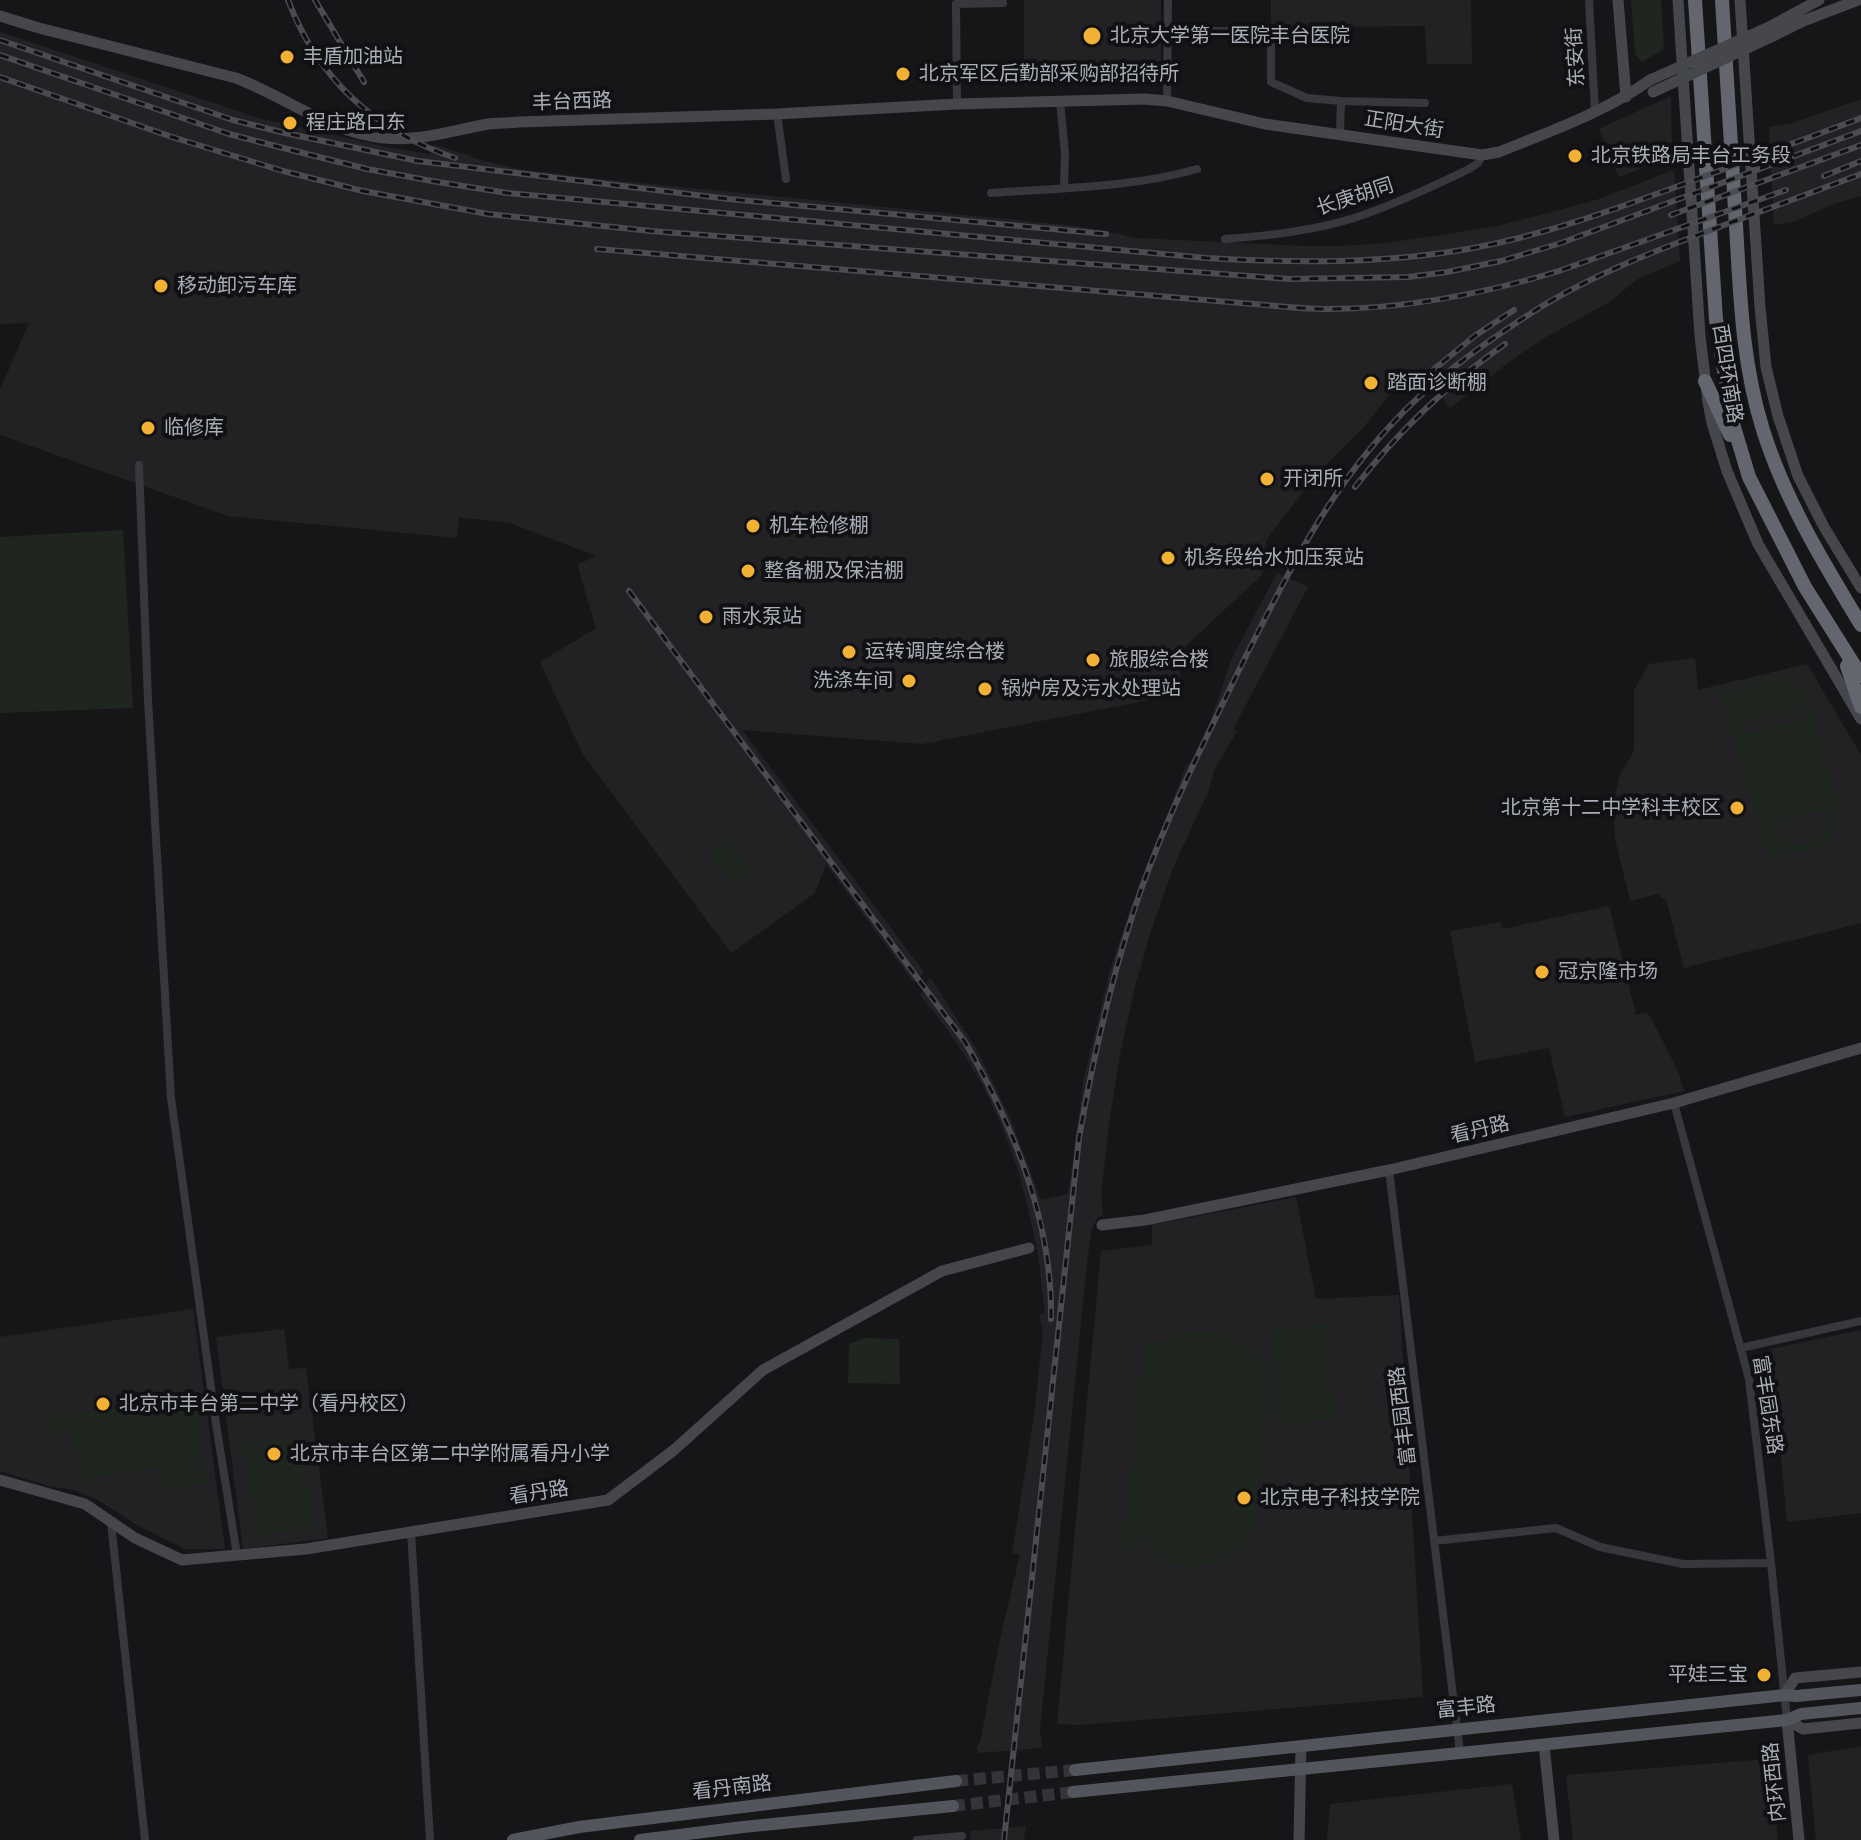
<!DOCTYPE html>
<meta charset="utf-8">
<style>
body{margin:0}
canvas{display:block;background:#161618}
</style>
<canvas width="1861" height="1840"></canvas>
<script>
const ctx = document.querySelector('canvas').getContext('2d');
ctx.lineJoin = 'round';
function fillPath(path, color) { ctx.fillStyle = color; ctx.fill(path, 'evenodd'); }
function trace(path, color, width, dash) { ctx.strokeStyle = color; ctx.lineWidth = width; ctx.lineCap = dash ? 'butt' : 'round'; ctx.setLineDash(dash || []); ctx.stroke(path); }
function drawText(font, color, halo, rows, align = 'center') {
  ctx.font = font + ' Montserrat,"Noto Sans SC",sans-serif'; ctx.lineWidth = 8; ctx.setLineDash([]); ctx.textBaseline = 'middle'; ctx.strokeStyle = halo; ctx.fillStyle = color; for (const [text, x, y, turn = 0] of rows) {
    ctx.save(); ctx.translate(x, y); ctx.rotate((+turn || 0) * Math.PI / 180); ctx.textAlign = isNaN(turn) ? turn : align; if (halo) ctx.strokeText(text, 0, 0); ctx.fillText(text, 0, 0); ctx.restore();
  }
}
const built = new Path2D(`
 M1024,0h137v71l-28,1 -1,11 -108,2z
 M1271,0h200l1,64h-45l-2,-38 -154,1z
 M0,32l259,86 128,29 43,7 5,-9 33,10 8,4 43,10 81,10 476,47 62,12 166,8h39l43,-3 107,-16 55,-14 48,-13 78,-30 6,91 -44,19 -25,21 -65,36 -37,25 -59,46 -29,-40 -30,25 -29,36 -46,46 -50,65 -3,34 -88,82 10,37 -263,51 -180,-14 182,242 -10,11 -88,-119 -11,29 -84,60 -149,-200 -42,-91 56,-34 -18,-61 1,-3 17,-8 -86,-33 -51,-6 -2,21 -229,-22 -228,-81v-45l29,-67 -29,1z
 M1671,96l1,60 -53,21 -20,-48z
 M1861,99v97l-27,8 -41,18 -19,3 -5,-98 21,-3z
 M1277,573l31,14 -75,142 4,2 -23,40 -6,21 -35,76 -22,63 -16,55 -14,63 -12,74 -8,71 2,21 -5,2 -6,12 -5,34 -47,466 2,19 -63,5 -3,-7 4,-3 19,-99 21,-90 -8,-1 22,-136 9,-85 -4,-17 6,-2 -7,-59 -11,-50 -8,-31 -18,-49 -18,-38 -20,-33 -18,-27 -25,-31 10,-18 47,73 34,70 30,80 27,-6 16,-116 26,-108 22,-66 54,-138 9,-10 15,-34 22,-64z
 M1695,658l3,32 109,-26 54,91v168l-177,45 -17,-66 -9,-8 -28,7 -15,-63 -1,-38 6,-25 14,-24v-61l15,-26z
 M1609,906l27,109 11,-2 4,5 27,53 6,20 -119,26 -16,-69 -74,14 -25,-131 50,-9 2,7z
 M1296,1197l20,102 83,-4 24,402 -343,28 -23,-1 44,-473 51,-6v-20z
 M193,1309l32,240h-40l-48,-24 -41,-26 -22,-9 -25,-4 -49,-15v-134z
 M284,1329l5,40 17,-1 22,170 -85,11 -27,-212z
 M1861,1330v183l-74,9 -16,-173z
 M1861,1746v94h-45l-8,-85z
 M1769,1759l9,81h-205l-7,-65z
 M1512,1784l9,56h-194l3,-36z
 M1026,1826l-2,14h-54l1,-9z`);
const green = new Path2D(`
 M1631,0h30l3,49 -22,13 -7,-8z
 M123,530l10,178 -133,5v-176z
 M1779,677l19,7 13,19 29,110c-3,32 -33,49 -62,35l2,8 -12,2 -48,-167 14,-3 3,11 11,-14zM1802,705l3,13 -59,16 -3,-13zM1830,809c6,40 -41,48 -60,16z
 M727,841l24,31 -18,14 -24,-32z
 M1326,1324l9,94 -56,7 -7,-95z
 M1182,1331h31l23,8 17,11 13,15 5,19c-4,33 -8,65 -12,98 -1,13 0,30 -5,43 -9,23 -32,38 -56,41 -28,4 -46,-11 -61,-32l-3,16 -12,-2 23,-207 18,1z
 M864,1338l35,1 1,45 -52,-1 1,-39z
 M195,1397l9,64 -124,19 -8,-51 -27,1 -3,-12z
 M300,1438l16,89 -59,8 -14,-90z
 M203,1464l3,19 -44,6 -3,-20z`);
const primaryTunnel = new Path2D(`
 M956,1781l119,-11
 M953,1806l120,-14`);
const street = new Path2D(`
 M1589,0l6,112
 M1168,30l103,2v50l36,16 34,3
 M1060,101l5,53 -1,33
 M1167,101l1,-101
 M957,104l-1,-100 47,-1
 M777,114l9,65
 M1340,134l1,-33 84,2
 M991,193c68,-5 140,-5 206,-24
 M1225,239c43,-3 88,-8 129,-21 40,-13 78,-31 115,-49l9,-6 4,-8
 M139,465l9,235 23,398 45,326 21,131
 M1674,1103l75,276 22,184 16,157
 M1389,1170l71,583
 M1741,1348l120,-27
 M111,1522l34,318
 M411,1532l19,308
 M1434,1541l122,-13 44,19 83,17 88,-1
 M917,1840l45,-4`);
const secondary = new Path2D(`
 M1618,0l8,97
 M1678,0l22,336 8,66 4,21 15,48 31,73 103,175
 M1740,0l20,307 6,60 12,49 20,60 26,51 37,61
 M0,16l39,12 197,50c50,19 94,55 148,60 35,4 70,-8 104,-14 11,-1 21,-1 31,-2l258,-8 180,-10 187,-5 23,2 98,23 217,31 17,-3c52,-21 106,-40 151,-72
 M1769,27l50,-27
 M1773,36l30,-15 55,-21
 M1102,1225l43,-5 244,-50 285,-67 187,-55
 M0,1480l85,24 50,34 47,22 124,-11 302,-49 66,-50 89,-80 179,-99 87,-23
 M1785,1695l10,-17 66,-6
 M1787,1720l12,120
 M1787,1720l16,9 58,-6
 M1544,1745l10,95
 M1299,1840l2,-94`);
const primary = new Path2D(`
 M1075,1770l710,-75 11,1 65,-6
 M1073,1792l714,-72 14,-6 60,-6
 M513,1840l66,-13 377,-46
 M640,1840l103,-13 210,-21`);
const highway = new Path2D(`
 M1695,0l21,319 6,40 12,68 15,50 56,110 56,89
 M1722,0c5,75 10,150 14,225 4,69 6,138 27,205 22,70 60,132 98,195
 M1705,381l25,54
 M1847,666l14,41`);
const rail = new Path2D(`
 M288,0c30,79 87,131 167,158
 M315,0l49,82
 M0,40l233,80 52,13 133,28 311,38 377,35
 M0,55l229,79 58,15 80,20 65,12 75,12 65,6 634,59c87,5 176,6 262,-9 74,-13 145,-39 216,-65 59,-22 118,-44 177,-66
 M0,77l172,60 111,34 80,20 125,23 163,17 638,48 119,-2 39,-5 54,-11 60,-18 300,-112
 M1824,176l37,-15
 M1671,215l190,-70
 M597,249l656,55c24,2 49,5 74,5 80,0 156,-15 232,-38l227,-81
 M1428,374l48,-39 38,-25
 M1355,487c42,-54 94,-104 150,-143
 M629,591l336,451c48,83 88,179 86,277
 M1004,1840l75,-702c15,-85 34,-169 63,-251 28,-78 65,-151 101,-225 42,-84 83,-167 147,-236 39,-43 86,-77 135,-109 57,-38 122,-63 186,-87 50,-19 100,-37 150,-56`);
const secondaryBridge = new Path2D(`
 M1650,80l119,-53
 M1653,92l120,-56`);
const markers = [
 [1092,36,10,"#f2b134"],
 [287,57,8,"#f2b134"],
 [903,74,8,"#f2b134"],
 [290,123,8,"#f2b134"],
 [1575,156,8,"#f2b134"],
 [161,286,8,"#f2b134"],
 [1371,383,8,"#f2b134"],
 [148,428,8,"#f2b134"],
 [1267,479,8,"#f2b134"],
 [753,526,8,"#f2b134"],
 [1168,558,8,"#f2b134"],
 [748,571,8,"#f2b134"],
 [706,617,8,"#f2b134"],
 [849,652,8,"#f2b134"],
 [1093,660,8,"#f2b134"],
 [909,681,8,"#f2b134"],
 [985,689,8,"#f2b134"],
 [1737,808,8,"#f2b134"],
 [1542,972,8,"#f2b134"],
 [103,1404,8,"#f2b134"],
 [274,1454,8,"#f2b134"],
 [1244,1498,8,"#f2b134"],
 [1764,1675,8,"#f2b134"]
];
const poiNames = [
 ["北京大学第一医院丰台医院",1110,36],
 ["丰盾加油站",303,57],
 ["北京军区后勤部采购部招待所",919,74],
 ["程庄路口东",306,123],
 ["北京铁路局丰台工务段",1591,156],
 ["移动卸污车库",177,286],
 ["踏面诊断棚",1387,383],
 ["临修库",164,428],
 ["开闭所",1283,479],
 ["机车检修棚",769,526],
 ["机务段给水加压泵站",1184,558],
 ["整备棚及保洁棚",764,571],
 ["雨水泵站",722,617],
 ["运转调度综合楼",865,652],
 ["旅服综合楼",1109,660],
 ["洗涤车间",893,681,"right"],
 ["锅炉房及污水处理站",1001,689],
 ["北京第十二中学科丰校区",1721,808,"right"],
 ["冠京隆市场",1558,972],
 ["北京市丰台第二中学（看丹校区）",119,1404],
 ["北京市丰台区第二中学附属看丹小学",290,1454],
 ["北京电子科技学院",1260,1498],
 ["平娃三宝",1748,1675,"right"]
];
const streetNames = [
 ["东安街",1576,57,-93],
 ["丰台西路",572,102,-2],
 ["正阳大街",1404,125,9],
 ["长庚胡同",1355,197,-18],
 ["西四环南路",1727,374,81],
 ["看丹路",1480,1130,-13],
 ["富丰园东路",1767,1405,81],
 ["富丰园西路",1403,1416,-97],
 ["看丹路",539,1493,-9],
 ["富丰路",1466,1708,-6],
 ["内环西路",1775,1782,-96],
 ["看丹南路",732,1788,-7]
];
fillPath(built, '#222225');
fillPath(green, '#1e261f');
trace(primaryTunnel, '#333438', 12, [12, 6]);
trace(street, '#37383d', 8);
trace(secondary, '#45474d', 11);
trace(primary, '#53555c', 12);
trace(highway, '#63666e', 14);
trace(rail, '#4a4c52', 6);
trace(rail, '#111113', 3, [9]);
trace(secondaryBridge, '#45474d', 11);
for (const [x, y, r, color] of markers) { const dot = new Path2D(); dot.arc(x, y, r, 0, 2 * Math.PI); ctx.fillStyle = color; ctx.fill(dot); trace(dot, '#111113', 3); }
drawText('20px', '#a8adb8', '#111113', poiNames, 'left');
drawText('20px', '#a8adb8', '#111113', streetNames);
</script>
